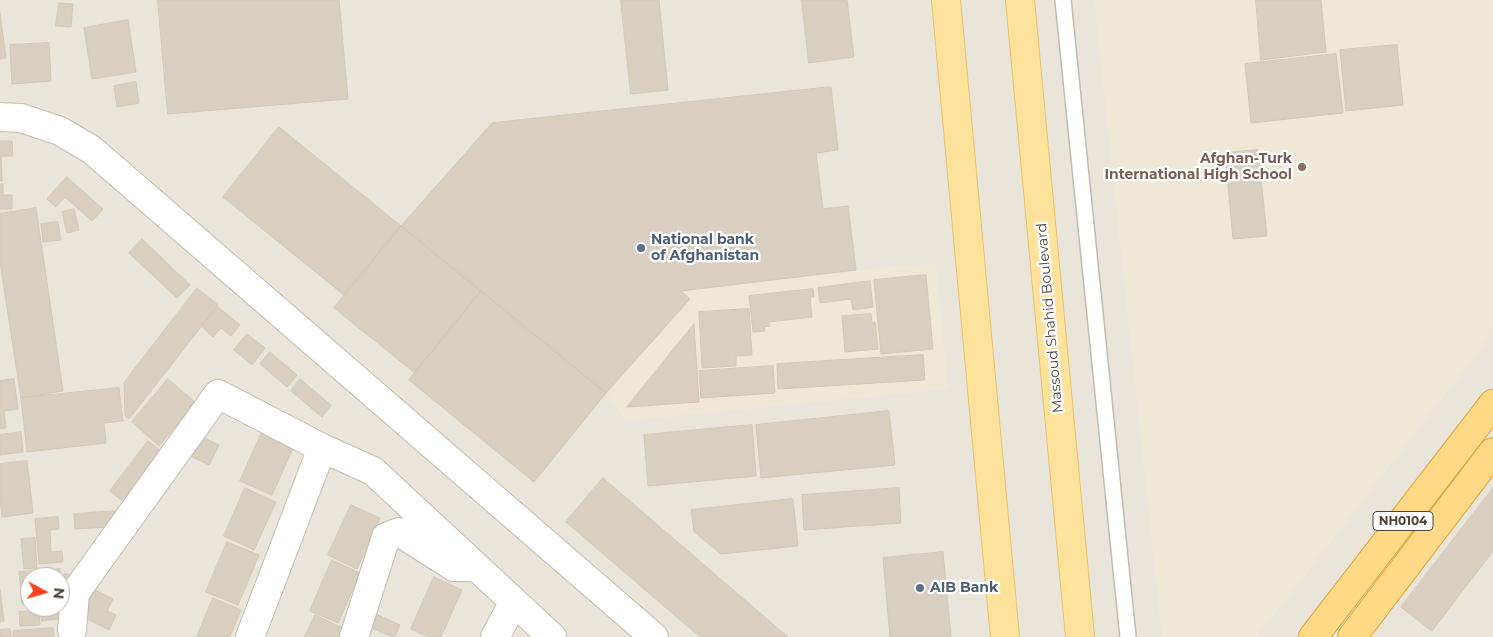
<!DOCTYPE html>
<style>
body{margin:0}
#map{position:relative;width:1493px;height:637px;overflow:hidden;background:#f6f3ec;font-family:Montserrat,sans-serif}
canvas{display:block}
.north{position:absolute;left:20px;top:567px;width:50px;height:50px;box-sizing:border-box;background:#fff;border:1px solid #b7b4b0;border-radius:50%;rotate:96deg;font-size:14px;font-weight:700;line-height:20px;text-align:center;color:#4b4439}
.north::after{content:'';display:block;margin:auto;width:18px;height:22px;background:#fc3f1d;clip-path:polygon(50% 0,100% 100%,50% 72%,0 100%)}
</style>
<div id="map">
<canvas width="1493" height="637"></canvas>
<div class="north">N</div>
</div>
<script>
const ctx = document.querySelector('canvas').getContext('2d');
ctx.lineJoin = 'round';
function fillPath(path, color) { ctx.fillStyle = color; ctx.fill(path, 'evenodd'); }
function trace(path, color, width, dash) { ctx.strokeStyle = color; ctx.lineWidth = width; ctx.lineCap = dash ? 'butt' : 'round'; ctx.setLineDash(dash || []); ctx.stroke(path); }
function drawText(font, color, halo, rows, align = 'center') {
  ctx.font = font + ' Montserrat,sans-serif'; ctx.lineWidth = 4.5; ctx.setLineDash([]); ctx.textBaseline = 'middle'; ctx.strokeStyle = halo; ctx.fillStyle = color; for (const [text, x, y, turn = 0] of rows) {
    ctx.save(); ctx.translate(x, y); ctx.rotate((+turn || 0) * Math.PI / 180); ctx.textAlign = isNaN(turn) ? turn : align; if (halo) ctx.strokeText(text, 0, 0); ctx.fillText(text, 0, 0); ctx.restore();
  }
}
const residential = new Path2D(`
 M0,0h1493v637h-1493zM30,577h30v30h-30z`);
const education = new Path2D(`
 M1094,0h399v333l-236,304h-95z
 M936,263l12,126 -322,32 -20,-28 84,-94 -9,-8 175,-21z`);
const building = new Path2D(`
 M158,0h181l9,99 -180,15z
 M621,0h38l9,90 -37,4z
 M802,0h45l7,57 -45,6z
 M1256,0h65l5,52 -65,8z
 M59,3l14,1 -2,23 -15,-1z
 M0,13l6,45 -6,1z
 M128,20l8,52 -44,7 -8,-51z
 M49,43l2,38 -39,3 -2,-39z
 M1397,45l6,60 -57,6 -6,-61z
 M1336,54l7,59 -92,10 -6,-59z
 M136,82l3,21 -22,4 -3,-21z
 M831,87l7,63 -22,3 7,56 25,-3 8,64 -175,21 9,8 -84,94 -205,-167 91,-103z
 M279,127l122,99 -57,69 -121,-98z
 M0,141h12l1,15h-12l1,25h-2z
 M1258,150l9,86 -34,3 -8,-86z
 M67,177l36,32 -11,12 -27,-24 -9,10 -9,-8z
 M0,184h3v11h9v14h-12z
 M36,208l27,183 -42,7 -21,-136v-48z
 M74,209l5,21 -12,3 -5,-21z
 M58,222l3,18 -18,2 -2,-18z
 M401,226l80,65 -66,82 -81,-65z
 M142,239l48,46 -13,13 -48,-45z
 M926,275l7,74 -52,5 -7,-74z
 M870,281l3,26 -20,3 -2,-11 -31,4 -2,-15z
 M197,288l21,17 -89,114 -4,-3 -1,-33z
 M813,289l1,8h-4l2,20 -43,5 1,4 -6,1 1,4 -12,1 -4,-36z
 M481,291l125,102 -72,89 -125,-102z
 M218,307l22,18 -9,11 -10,-8 -8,9 -11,-10z
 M749,309l3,46 -16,1v10l-34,2 -3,-56z
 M871,314l1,9 3,-1 3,27 -33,3 -3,-36z
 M694,324l5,78 -72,5z
 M247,334l18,14 -13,17 -18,-15z
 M270,352l27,23 -10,12 -27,-23z
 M923,355l2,25 -147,9 -1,-25z
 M773,366l2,27 -74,5 -2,-27z
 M14,379l4,30 -14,2 2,17 -6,1v-48z
 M168,379l28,24 -37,43 -27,-24z
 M300,379l31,26 -9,12 -31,-26z
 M119,388l4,33 -19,2 2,20 -79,9 -6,-54z
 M889,411l6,54 -134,13 -5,-53z
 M752,425l4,51 -108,10 -4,-51z
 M263,430l32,14 -23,51 -32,-14z
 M21,432l2,20 -23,3v-20z
 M196,434l23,11 -10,20 -23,-11z
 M148,441l14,11 -38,50 -14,-11z
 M27,461l6,52 -31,4 -2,-18v-35z
 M603,478l185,159h-88l-134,-115z
 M245,488l31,14 -22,48 -30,-14z
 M899,488l2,35 -97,7 -2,-35z
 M1493,488v63l-61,80 -31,-24z
 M793,499l5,47 -77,8 -27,-22 -3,-22z
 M351,505l29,13 -23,51 -29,-14z
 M117,511l-9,16 -33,2 -1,-15z
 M58,517l1,12 -9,1 1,22 11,-1 1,11 -24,2 -4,-45z
 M35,538l2,30 -13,1 -3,-30z
 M227,542l32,13 -21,50 -32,-13z
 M943,552l8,85h-61l-7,-79z
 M332,560l28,13 -22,50 -28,-12z
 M60,569v6l8,-1 1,10 -8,1 1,13h-2v-21h-30v27h-8l-3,-32z
 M434,577l28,13 -21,47h-12l-18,-8z
 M0,590l4,31 -4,1z
 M95,590l18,9 -6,12 9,4 -7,15 -27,-14z
 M213,598l28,12 -11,27h-33z
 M40,607h17l1,12 -16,2z
 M39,611l1,14 -20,1 -1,-14z
 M369,611l31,14 -5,12h-3l-29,-13z
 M315,615l28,13 -5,9h-33z
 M53,628l1,9h-41v-6z
 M10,629l1,8h-11v-7z`);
const service = new Path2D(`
 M1063,0l65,637`);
const minor = new Path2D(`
 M0,117l21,1 39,13 32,19 562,487
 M72,630l3,-37 143,-199 104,54 51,23 179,166
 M250,637l72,-189
 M354,637l32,-100 13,-5 55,35h14
 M495,637l19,-35`);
const primary = new Path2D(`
 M946,0l59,637
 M1020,0l60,637`);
const trunk = new Path2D(`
 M1313,637l180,-233
 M1352,637l141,-185`);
const markers = [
 [1302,167,5,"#8d6e63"],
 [641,248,5,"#5c6f8a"],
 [920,588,5,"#5c6f8a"]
];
const shields = [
 [1403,521,60]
];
const shieldNames = [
 ["NH0104",1403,521]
];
const educationNames = [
 ["Afghan-Turk",1292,159],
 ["International High School",1292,175]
];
const serviceNames = [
 ["National bank",651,240],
 ["of Afghanistan",651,256],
 ["AIB Bank",930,588]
];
const streetNames = [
 ["Massoud Shahid Boulevard",1050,318,-95]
];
fillPath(residential, '#eae5da');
fillPath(education, '#efe8d6');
fillPath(building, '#d8cfc1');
trace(building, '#d3c7b4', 1);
trace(service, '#c2bbae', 18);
trace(minor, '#c2bbae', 30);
trace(primary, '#e6c16a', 30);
trace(trunk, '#e0a43c', 30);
trace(service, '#fff', 15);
trace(minor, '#fff', 28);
trace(primary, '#ffe39c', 28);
trace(trunk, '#ffd985', 28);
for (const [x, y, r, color] of markers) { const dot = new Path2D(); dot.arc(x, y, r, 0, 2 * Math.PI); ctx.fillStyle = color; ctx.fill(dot); trace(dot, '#fff', 2); }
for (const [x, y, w] of shields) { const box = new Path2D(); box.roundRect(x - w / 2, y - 9.5, w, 19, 4); ctx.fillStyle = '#fff'; ctx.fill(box); trace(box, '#4b4439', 1); }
drawText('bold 12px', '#4b4439', null, shieldNames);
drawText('bold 14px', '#785e54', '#fff', educationNames, 'right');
drawText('bold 14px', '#4e5e75', '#fff', serviceNames, 'left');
drawText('14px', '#4b4439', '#fff', streetNames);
</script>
